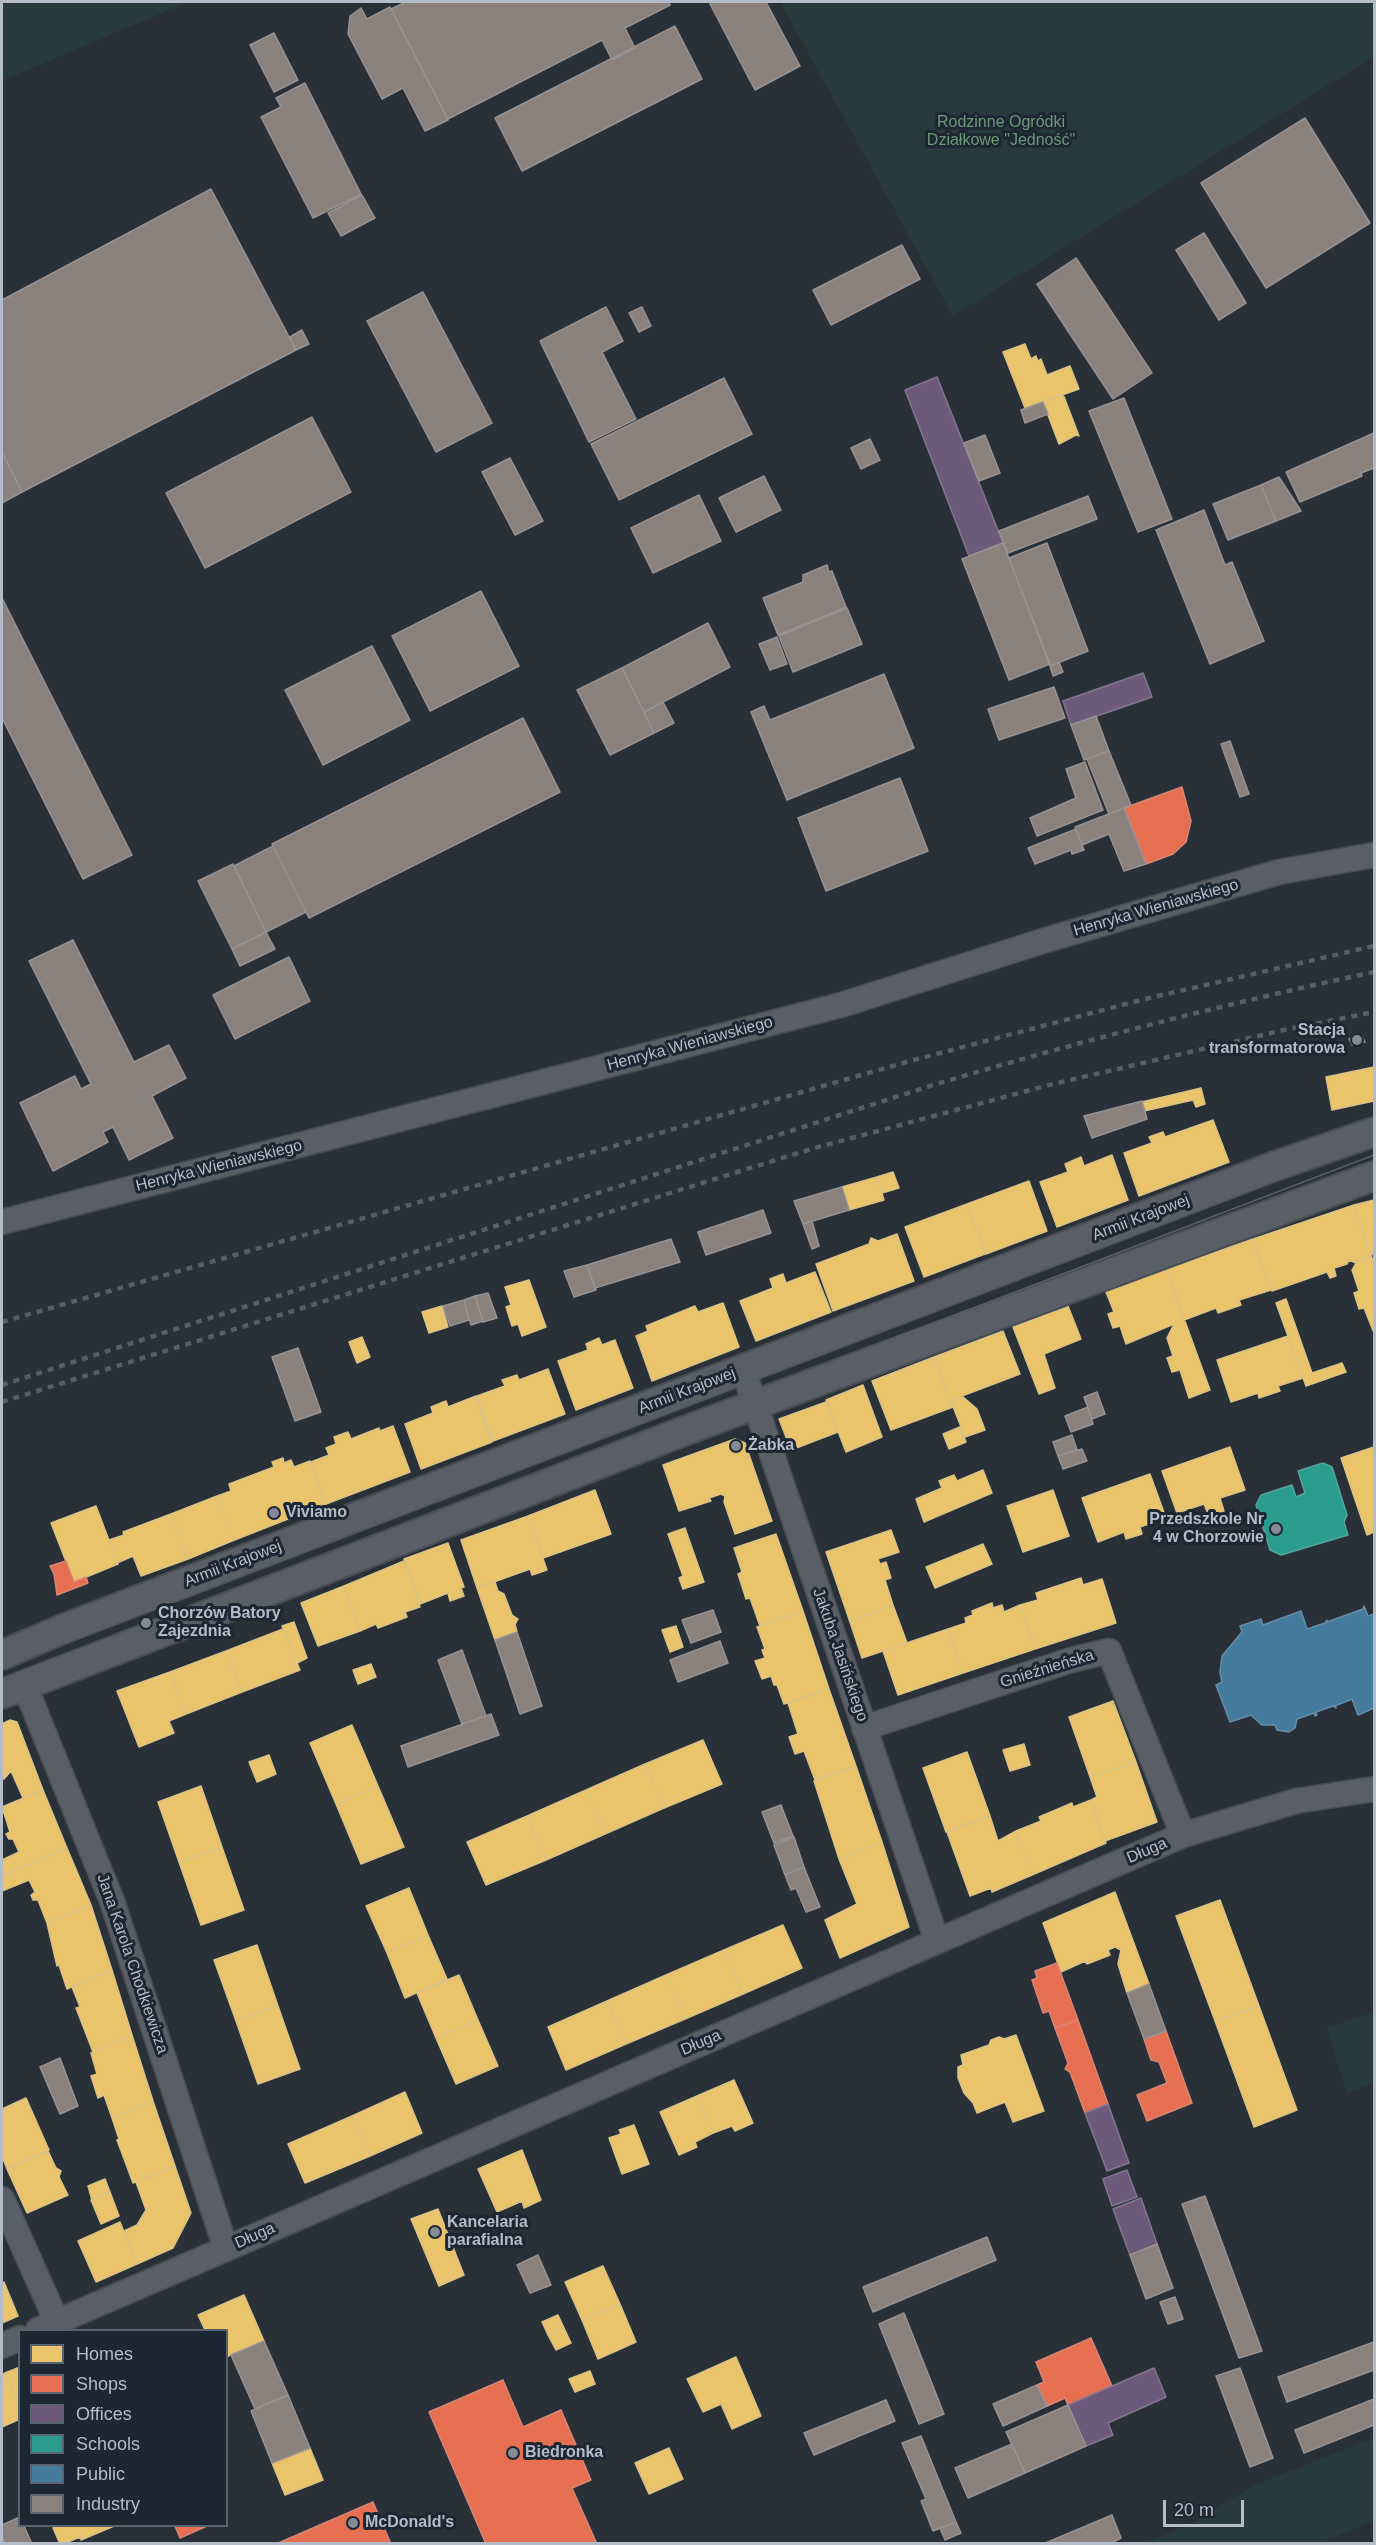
<!DOCTYPE html>
<meta charset="utf-8">
<style>
body{margin:0}
#map{position:relative;width:1376px;height:2545px;overflow:hidden;background:#2a3038;font-family:Arial,sans-serif}
canvas{display:block}
.frame{position:absolute;inset:0;border:3px solid #b4bcc9;pointer-events:none}
.legend{position:absolute;left:18px;top:2329px;width:210px;height:198px;box-sizing:border-box;background:#1d2633;border:2px solid #59626f;margin:0;padding:8px 10px;list-style:none;font-size:18px;color:#b4bcc9}
.legend li{display:flex;align-items:center;gap:12px;height:30px}
.legend b{width:30px;border:2px solid #59626f}
.scale{position:absolute;left:1163px;top:2500px;width:81px;height:27px;box-sizing:border-box;border:3px solid #b4bcc9;border-top:0;padding-left:8px;font-size:18px;line-height:21px;white-space:nowrap;color:#b4bcc9;-webkit-text-stroke:4px #1d2633;paint-order:stroke}
</style>
<div id="map">
<canvas width="1376" height="2545"></canvas>
<div class="frame"></div>
<ul class="legend">
<li><b style="height:16px;background:#e9c46a"></b>Homes</li>
<li><b style="height:16px;background:#e76f51"></b>Shops</li>
<li><b style="height:16px;background:#6d597a"></b>Offices</li>
<li><b style="height:16px;background:#2a9d8f"></b>Schools</li>
<li><b style="height:16px;background:#457b9d"></b>Public</li>
<li><b style="height:16px;background:#8a817c"></b>Industry</li>
</ul>
<div class="scale">20 m</div>
</div>
<script>
const ctx = document.querySelector('canvas').getContext('2d');
ctx.lineJoin = 'round';
function fillPath(path, color) { ctx.fillStyle = color; ctx.fill(path, 'evenodd'); }
function trace(path, color, width, dash) { ctx.strokeStyle = color; ctx.lineWidth = width; ctx.lineCap = dash ? 'butt' : 'round'; ctx.setLineDash(dash || []); ctx.stroke(path); }
function drawText(font, color, halo, rows, align = 'center') {
  ctx.font = font + ' Arial,sans-serif'; ctx.lineWidth = 6; ctx.setLineDash([]); ctx.textBaseline = 'middle'; ctx.strokeStyle = halo; ctx.fillStyle = color; for (const [text, x, y, turn = 0] of rows) {
    ctx.save(); ctx.translate(x, y); ctx.rotate((+turn || 0) * Math.PI / 180); ctx.textAlign = isNaN(turn) ? turn : align; if (halo) ctx.strokeText(text, 0, 0); ctx.fillText(text, 0, 0); ctx.restore();
  }
}
const green = new Path2D(`
 M2,2h186l-186,79z
 M780,2h594v55l-421,259z
 M1374,2012v71l-27,10 -21,-65z
 M1374,2438v82l-54,23h-176l52,-22 58,-36z`);
const homes = new Path2D(`
 M1025,344l6,15 5,-3 2,5 3,-2 6,16 23,-9 9,23 -54,19 -22,-56z
 M1063,394l16,42 -3,-1 -17,9 -16,-42z
 M1374,1067v34l-42,9 -6,-33z
 M1201,1088l4,16 -9,3 -3,-7 -49,11 -2,-9z
 M1213,1120l16,42 -90,34 -15,-43 28,-10 -3,-6 14,-5 2,5z
 M1112,1155l16,45 -71,27 -17,-45 28,-10 -3,-8 16,-7 3,9z
 M893,1172l6,16 -17,5 -5,-16z
 M877,1177l7,23 -35,10 -7,-23z
 M1029,1181l18,50 -61,23 -19,-50z
 M1374,1200v54l-3,1 -17,-50z
 M967,1204l18,50 -61,23 -19,-50z
 M1354,1205l17,50 -15,8 -7,-3 -2,4 -13,4 2,8 -6,2 -3,-6 -55,19 -19,-52z
 M897,1234l17,47 -81,30 -17,-47 53,-20 2,-6 7,3z
 M1253,1239l18,51 -32,10 2,5 -23,8 -2,-5 -32,12 -18,-51z
 M1371,1255l3,9v69l-10,-25 -5,1 -5,-16 5,-2 -7,-21 4,-7z
 M1166,1269l44,121 -21,8 -9,-28 -8,2 -5,-14 6,-2 -6,-18 7,-14 -48,20 -6,-18 -7,2 -5,-14 6,-2 -8,-20z
 M815,1272l16,40 -75,29 -16,-40 33,-13 -3,-9 13,-5 3,9z
 M529,1280l17,47 -24,9 -4,-12 -6,2 -6,-19 5,-2 -6,-18z
 M1286,1299l26,74 30,-10 4,9 -40,14 -30,-83z
 M723,1303l16,44 -87,34 -16,-45 12,-5 -2,-5 49,-20 3,6z
 M442,1306l6,21 -19,6 -7,-21z
 M1068,1306l13,33 -37,15 11,34 -16,6 -26,-67z
 M1003,1331l17,43 -66,25 1,4 -3,1 -18,-47z
 M1288,1336l15,42 -25,8 2,5 -21,7 -1,-5 -27,9 -14,-42z
 M362,1337l8,20 -13,6 -8,-21z
 M599,1338l3,7 13,-5 18,48 -57,22 -18,-49 30,-11 -2,-6z
 M934,1357l19,50 -62,23 -19,-49z
 M548,1369l17,45 -72,27 -16,-45 28,-10 -3,-6 15,-5 2,5z
 M863,1385l19,52 -36,15 -20,-52z
 M476,1396l16,46 -71,27 -16,-45 28,-11 -2,-6 15,-6 2,6z
 M962,1396l15,13 8,21 -20,7 -13,-33 3,-1 -1,-4z
 M826,1402l12,30 -47,18 -12,-31z
 M393,1426l17,46 -84,32 -15,-42 18,-7 -3,-7 10,-4 -2,-7 14,-5 3,7 28,-11 1,3z
 M960,1427l6,15 -17,7 -6,-15z
 M735,1439l10,4 27,78 -37,13 -11,-32 1,-6 -4,-2 -12,4 2,3 -32,10 -16,-46z
 M1230,1447l15,43 -25,8 4,13 -15,5 -5,-12 -27,9 -15,-42z
 M1374,1447v85l-7,3 -26,-77z
 M283,1458l1,5 7,-3 3,7 16,-6 16,43 -94,37 -15,-45 14,-5 -2,-7 45,-17 -2,-5z
 M983,1470l9,23 -68,29 -8,-23 26,-11 -3,-7 15,-6 3,6z
 M1150,1474l16,44 -26,9 2,7 -16,5 -2,-7 -26,10 -16,-44z
 M595,1490l16,44 -68,24 -15,-42z
 M1053,1490l16,46 -46,16 -16,-46z
 M217,1496l15,45 -44,18 -17,-45z
 M96,1506l22,58 -44,18 -23,-59z
 M171,1514l17,45 -47,17 -8,-20 -16,7 -8,-23 15,-5 -1,-3z
 M528,1516l19,54 -15,5 -2,-6 -53,19 -16,-48z
 M685,1528l19,54 -21,7 -4,-11 4,-2 -15,-42z
 M891,1530l8,22 -21,7 2,5 6,-2 5,16 -6,2 8,25 -43,17 -24,-70z
 M776,1534l27,77 -43,15 -10,-28 -4,1 -8,-25 4,-2 -8,-24z
 M448,1543l16,44 -3,1 3,8 -14,5 -2,-8 -28,11 -16,-45z
 M983,1544l9,20 -57,24 -9,-21z
 M404,1561l16,46 -15,5 2,5 -29,11 -2,-4 -16,7 -16,-45z
 M1081,1578l2,7 19,-6 14,44 -81,26 -15,-44 18,-5 -2,-7z
 M495,1582l3,9 6,3 8,21 6,4 -3,5 2,8 -22,8 -18,-52z
 M344,1586l16,45 -42,15 -17,-43z
 M992,1603l1,5 9,-3 2,7 16,-7 15,44 -72,24 -15,-44 18,-6 -1,-5 8,-3 -1,-4z
 M893,1605l14,38 -45,15 -12,-36z
 M803,1611l26,78 -45,15 -7,-19h-3l-3,-9 -9,3 -7,-18 10,-3 -3,-8 3,-1 -8,-22z
 M294,1622l13,36 -10,5 -15,-37z
 M676,1626l7,21 -13,5 -8,-22z
 M283,1629l17,41 -58,22 -16,-41z
 M948,1629l15,44 -65,22 -15,-44z
 M226,1651l16,41 -56,22 -16,-42z
 M371,1664l5,13 -18,7 -5,-14z
 M170,1672l16,42 -17,7 5,12 -35,14 -22,-56z
 M829,1689l27,77 -41,14 -11,-29 -9,3 -6,-17 9,-3 -10,-31z
 M1113,1701l23,61 -46,15 -21,-60z
 M10,1720l7,2 26,68 -20,8 -12,-27 -7,8 -2,-1v-54z
 M352,1725l26,61 -42,18 -26,-61z
 M703,1740l19,44 -58,24 -19,-44z
 M1024,1744l6,21 -20,6 -7,-21z
 M967,1752l23,64 -44,16 -23,-64z
 M269,1755l7,19 -19,8 -8,-20z
 M1136,1762l21,60 -52,19 -14,-41 6,-3 -7,-20z
 M645,1764l19,44 -59,26 -19,-44z
 M856,1766l26,76 -43,17 -25,-78z
 M201,1786l21,61 -43,15 -21,-60z
 M378,1786l26,61 -43,17 -25,-60z
 M43,1790l24,58 -65,28v-16l17,-8 -6,-13h-4l-3,-5 4,-2 -8,-25z
 M586,1790l19,44 -59,26 -19,-44z
 M1091,1800l15,43 -74,32 -16,-44 25,-10 -2,-4 33,-14 1,4z
 M527,1816l19,44 -60,25 -19,-43z
 M990,1816l8,25 18,-10 16,44 -40,17 -1,-4 -21,8 -23,-64z
 M882,1842l27,85 -69,31 -15,-38 32,-16 -18,-45z
 M222,1847l22,63 -43,15 -22,-63z
 M67,1848l24,57 -44,18 -9,-23h-5l-2,-5 4,-3 -6,-12 -27,11v-15z
 M409,1888l19,47 -41,18 -21,-47z
 M1115,1892l34,92 -22,9 -9,-29 3,-14 -6,-3 -7,3 2,5 -23,9 -2,-3 -24,11 -18,-49z
 M1220,1900l39,106 -44,15 -39,-105z
 M91,1905l21,65 -45,19 -8,-24 -2,1 -10,-43z
 M783,1925l19,43 -59,26 -19,-44z
 M428,1935l19,44 -42,19 -18,-45z
 M257,1945l21,61 -42,15 -22,-61z
 M724,1950l19,44 -58,25 -19,-44z
 M112,1970l20,65 -39,17 -17,-44 4,-1 -8,-20z
 M459,1975l19,45 -42,18 -19,-45z
 M666,1975l19,44 -59,25 -19,-43z
 M607,2001l19,43 -60,26 -18,-43z
 M278,2006l22,63 -42,15 -22,-63z
 M1259,2006l38,104 -43,17 -39,-106z
 M478,2020l20,46 -42,18 -20,-46z
 M132,2035l21,66 -41,17 -8,-23 -6,3 -7,-22 6,-2 -6,-21z
 M1016,2035l28,76 -31,11 -8,-20 -28,11 -4,-10 -9,-10 -6,-15v-11l5,-2 -2,-10 28,-10 2,-5 8,-3 5,2z
 M734,2080l19,43 -18,8 -3,-5 -19,7 -16,-37z
 M405,2092l17,41 -52,23 -18,-40z
 M697,2096l16,37 -18,9 2,5 -18,8 -19,-43z
 M26,2098l23,52 -42,19 -5,-13v-47z
 M153,2101l22,65 -42,17 -16,-43 2,-1 -7,-21z
 M352,2116l18,40 -65,27 -17,-39z
 M634,2125l15,39 -27,10 -13,-36 12,-4 -2,-4z
 M522,2150l19,50 -17,8 -2,-7 -25,11 -19,-43z
 M48,2151l8,17 5,3 -2,6 9,18 -41,18 -20,-44z
 M175,2166l16,47 -18,35 -36,16 -13,-33 13,-6 9,-15 -10,-28z
 M105,2179l5,13 -18,8 -4,-14z
 M110,2192l9,24 -18,8 -10,-24z
 M438,2209l26,66 -25,11 -28,-67z
 M120,2222l17,42 -41,18 -18,-41z
 M603,2266l17,38 -38,16 -17,-38z
 M4,2282l14,34 -16,7v-40z
 M244,2295l20,46 -38,16v-27h-21l-7,-15z
 M620,2304l16,38 -38,17 -16,-39z
 M558,2315l6,13 -16,7 -6,-13z
 M564,2328l7,15 -15,7 -8,-15z
 M736,2357l25,59 -29,13 -11,-25 -18,8 -16,-33z
 M20,2367v39l-15,-33z
 M590,2371l5,13 -20,8 -6,-13z
 M5,2373l15,33v13l-18,8v-52z
 M310,2448l13,32 -38,15 -13,-32z
 M669,2448l14,31 -34,15 -14,-31z
 M59,2526h55l-33,14 -1,-3 -17,7h-3l-7,-16z`);
const shops = new Path2D(`
 M1182,787l9,34 -5,21 -13,12 -27,10 -22,-56z
 M66,1561l8,21 12,-5 2,6 -31,12 -3,-21 -4,-8z
 M1057,1963l21,57 -23,8 -6,-17 -6,2 -11,-33 5,-2 -2,-7z
 M1078,2020l30,84 -23,9 -15,-41 -5,-3 3,-6 -13,-35z
 M1166,2031l26,72 -45,18 -10,-26 30,-12 -8,-21 -8,-2 -7,-21z
 M1091,2338l21,48 -44,19 -3,-7 -18,8 -10,-21 7,-3 -8,-20z
 M503,2380l20,47 38,-17 30,70 -19,8 25,56h-111l-57,-132z
 M373,2502l18,42h-115z
 M175,2526h32l-27,12z`);
const offices = new Path2D(`
 M937,377l66,166 -34,13 -64,-166z
 M1143,673l9,24 -81,28 -8,-24z
 M1108,2104l21,59 -22,8 -22,-58z
 M1127,2170l10,27 -25,9 -9,-27z
 M1141,2198l16,46 -27,11 -17,-46z
 M1154,2368l12,29 -58,26 5,12 -27,11 -18,-41z`);
const schools = new Path2D(`
 M1323,1463l9,4 15,48 -3,7 4,13 -67,20 -11,-5 -14,-45 5,-10 31,-10 4,12 9,-4 -7,-22z`);
const public = new Path2D(`
 M1364,1606l4,10 6,-2v94l-16,7 -6,-16 -17,7 1,2 -3,-2 -17,6 1,3 -2,1 -1,-3 -17,6 -2,9 -6,4 -12,-2 -2,-5h-13l-11,-10 -21,7 -14,-37 6,-3 -2,-10 2,-16 20,-24 -2,-6 21,-7 2,6 38,-14 6,18 18,-6 2,-3v2l36,-13z`);
const industry = new Path2D(`
 M406,2h263l1,3 -45,23 10,20 -23,12 -10,-20 -154,79 -57,-110z
 M709,2h57l34,64 -45,24z
 M390,7l58,113 -23,11 -22,-43 -21,11 -34,-65 2,-18 11,-8 6,11z
 M675,26l27,53 -180,92 -27,-53z
 M274,33l24,47 -24,12 -24,-47z
 M305,83l56,111 -48,24 -52,-101 20,-10 -5,-9z
 M1305,118l65,105 -104,65 -65,-105z
 M211,189l85,161 -274,142 -20,-40v-152z
 M362,195l13,23 -34,18 -13,-23z
 M1204,233l42,70 -27,17 -43,-70z
 M902,245l18,34 -89,46 -18,-35z
 M1076,258l76,115 -39,26 -76,-115z
 M423,292l69,131 -56,29 -69,-131z
 M606,307l17,34 -21,11 34,67 -47,23 -49,-101z
 M642,307l9,19 -12,6 -10,-19z
 M302,330l7,14 -13,6 -6,-13z
 M724,378l28,56 -133,66 -28,-56z
 M1124,398l48,121 -34,13 -49,-121z
 M1043,402l5,12 -23,9 -4,-13z
 M312,417l39,75 -146,76 -39,-75z
 M1374,433v35l-13,5 1,3 -62,26 -14,-30z
 M985,435l15,38 -21,8 -15,-38z
 M870,439l10,21 -19,9 -10,-21z
 M2,452l20,40 -20,11z
 M510,458l33,63 -28,14 -33,-63z
 M764,476l17,34 -45,22 -17,-34z
 M1279,477l22,34 -25,10 -15,-36z
 M1261,485l15,36 -48,19 -15,-36z
 M699,495l22,46 -68,32 -22,-45z
 M1088,496l9,23 -89,34 -9,-22z
 M1204,510l21,55 7,-3 32,79 -54,23 -54,-134z
 M1003,543l47,121 -41,16 -47,-121z
 M1047,543l41,108 -38,15 -41,-108z
 M827,565l2,7 3,-1 14,36 -68,28 -15,-37 40,-16v-7z
 M481,591l38,75 -89,45 -38,-75z
 M2,598l130,257 -49,24 -81,-161z
 M847,608l15,36 -69,28 -14,-36z
 M708,623l22,44 -86,45 -22,-44z
 M777,637l10,27 -17,6 -11,-26z
 M372,646l38,74 -87,45 -38,-75z
 M1059,662l4,10 -10,4 -3,-10z
 M622,668l32,65 -44,22 -33,-65z
 M884,674l30,74 -127,52 -36,-88 13,-6 6,14z
 M1054,687l11,31 -66,22 -11,-31z
 M663,702l11,21 -20,10 -10,-21z
 M1096,716l13,35 -25,9 -13,-35z
 M523,718l37,74 -251,126 -37,-74z
 M1230,741l19,53 -9,3 -19,-53z
 M1109,751l22,54 -22,9 -22,-55z
 M1085,762l18,48 -66,26 -7,-18 46,-20 -10,-29z
 M900,778l28,73 -102,40 -28,-73z
 M1124,808l22,56 -22,7 -15,-37 -27,11 -7,-18z
 M1076,829l8,21 -12,4 -1,-4 -36,14 -7,-16z
 M273,846l33,66 -40,20 -32,-66z
 M233,864l33,68 -34,17 -34,-68z
 M266,932l9,17 -35,17 -8,-17z
 M73,940l61,122 35,-17 17,33 -34,18 21,42 -44,22 -16,-33 -10,5 5,10 -55,29 -33,-68 55,-27 6,13 10,-5 -62,-123z
 M289,957l21,44 -75,38 -22,-44z
 M1362,1036l3,6 -13,3 -3,-6z
 M1142,1101l5,18 -55,19 -8,-22z
 M842,1187l7,23 -46,14 -9,-23z
 M763,1210l8,23 -65,22 -8,-23z
 M812,1221l7,25 -7,3 -9,-25z
 M671,1239l9,23 -85,26 -8,-23z
 M587,1265l9,25 -22,7 -10,-26z
 M488,1293l9,25 -14,4 -8,-26z
 M475,1296l8,25 -12,4 -7,-25z
 M464,1300l5,20 -19,6 -7,-20z
 M298,1348l23,64 -26,9 -23,-64z
 M1097,1392l8,22 -13,5 -8,-22z
 M1088,1407l5,17 -22,8 -6,-16z
 M1072,1435l5,15 -19,6 -5,-14z
 M1082,1449l5,12 -24,8 -5,-13z
 M713,1610l8,22 -30,11 -9,-23z
 M517,1632l25,74 -22,8 -25,-74z
 M720,1641l8,22 -50,19 -8,-22z
 M462,1650l24,66 -24,8 -24,-64z
 M491,1714l8,21 -91,32 -7,-21z
 M781,1805l12,31 -19,7 -12,-31z
 M794,1837l10,30 -19,8 -11,-30z
 M804,1867l16,40 -14,5 -10,-24 -5,2 -6,-15z
 M1149,1984l17,47 -22,8 -17,-46z
 M60,2058l18,48 -18,8 -20,-47z
 M1205,2196l57,155 -23,7 -57,-154z
 M987,2237l9,23 -123,52 -10,-25z
 M1157,2244l16,44 -27,11 -16,-44z
 M538,2255l13,30 -21,8 -13,-28z
 M1175,2297l8,22 -15,5 -8,-22z
 M904,2313l40,101 -25,10 -40,-100z
 M264,2341l24,54 -33,14 -24,-54z
 M1374,2342v28l-87,32 -9,-25z
 M1240,2368l33,90 -23,9 -34,-91z
 M1037,2385l10,21 -44,20 -10,-22z
 M288,2395l22,53 -38,15 -21,-52z
 M1374,2399v26l-70,28 -9,-23z
 M886,2400l9,21 -81,34 -10,-22z
 M1068,2405l18,41 -61,27 -19,-41z
 M921,2436l35,86 -23,9 -12,-30 5,-2 -24,-56z
 M1012,2444l13,29 -57,25 -13,-30z
 M1112,2515l9,23 -12,6h-66z
 M20,2517v9h4l8,18h-27l-3,-8v-11z
 M956,2522l5,11 -16,7 -5,-12z`);
const minor = new Path2D(`
 M2,1222l839,-217 205,-65 233,-68 95,-17
 M743,1369l194,572
 M20,1686l11,15 81,200 114,348
 M864,1728l207,-68 38,-9 74,184
 M2,2199l55,123
 M38,2330l1145,-495 113,-34 78,-12
 M2,2346l18,-8`);
const tertiary = new Path2D(`
 M2,1655l63,-27 1207,-461 102,-35
 M2,1694l698,-269 674,-249`);
const tram = new Path2D(`
 M2,1667l1372,-524
 M2,1679l1372,-524`);
const rail = new Path2D(`
 M2,1322l908,-261 231,-61 233,-54
 M2,1385l928,-299c147,-44 294,-82 444,-114
 M2,1402l809,-253 238,-64 235,-55 90,-18`);
const markers = [
 [1357,1040,6,"#848b96"],
 [736,1446,6,"#848b96"],
 [274,1513,6,"#848b96"],
 [1276,1529,6,"#848b96"],
 [146,1623,6,"#848b96"],
 [435,2232,6,"#848b96"],
 [513,2453,6,"#848b96"],
 [353,2523,6,"#848b96"]
];
const parkNames = [
 ["Rodzinne Ogródki",1001,123],
 ["Działkowe \"Jedność\"",1001,141]
];
const streetNames = [
 ["Henryka Wieniawskiego",1156,908,-16],
 ["Henryka Wieniawskiego",690,1044,-15],
 ["Henryka Wieniawskiego",219,1166,-14],
 ["Armii Krajowej",1141,1218,-21],
 ["Armii Krajowej",687,1391,-21],
 ["Armii Krajowej",233,1564,-21],
 ["Jakuba Jasińskiego",840,1655,71],
 ["Gnieźnieńska",1047,1669,-17],
 ["Długa",1147,1851,-23],
 ["Jana Karola Chodkiewicza",132,1964,71],
 ["Długa",701,2043,-23],
 ["Długa",255,2236,-24]
];
const poiNames = [
 ["Stacja",1345,1031,"right"],
 ["transformatorowa",1345,1049,"right"],
 ["Żabka",748,1446],
 ["Viviamo",286,1513],
 ["Przedszkole Nr",1264,1520,"right"],
 ["4 w Chorzowie",1264,1538,"right"],
 ["Chorzów Batory",158,1614],
 ["Zajezdnia",158,1632],
 ["Kancelaria",447,2223],
 ["parafialna",447,2241],
 ["Biedronka",525,2453],
 ["McDonald's",365,2523]
];
fillPath(green, '#273a3e');
fillPath(homes, '#e9c46a');
trace(homes, '#d9c286', 1.5);
fillPath(shops, '#e76f51');
trace(shops, '#d88675', 1.5);
fillPath(offices, '#6d597a');
trace(offices, '#827792', 1.5);
fillPath(schools, '#2a9d8f');
trace(schools, '#53a6a0', 1.5);
fillPath(public, '#457b9d');
trace(public, '#668eaa', 1.5);
fillPath(industry, '#8a817c');
trace(industry, '#979393', 1.5);
trace(minor, '#484c53', 27);
trace(tertiary, '#484c53', 32);
trace(minor, '#5a5e66', 24);
trace(tertiary, '#5a5e66', 28);
trace(tram, '#595d64', 1.5);
trace(rail, '#595d64', 4.5, [6, 6]);
for (const [x, y, r, color] of markers) { const dot = new Path2D(); dot.arc(x, y, r, 0, 2 * Math.PI); ctx.fillStyle = color; ctx.fill(dot); trace(dot, '#1d2633', 2); }
drawText('16px', '#6b9a76', '#1d2633', parkNames);
drawText('16px', '#b4bcc9', '#1d2633', streetNames);
drawText('bold 16px', '#b4bcc9', '#1d2633', poiNames, 'left');
</script>
